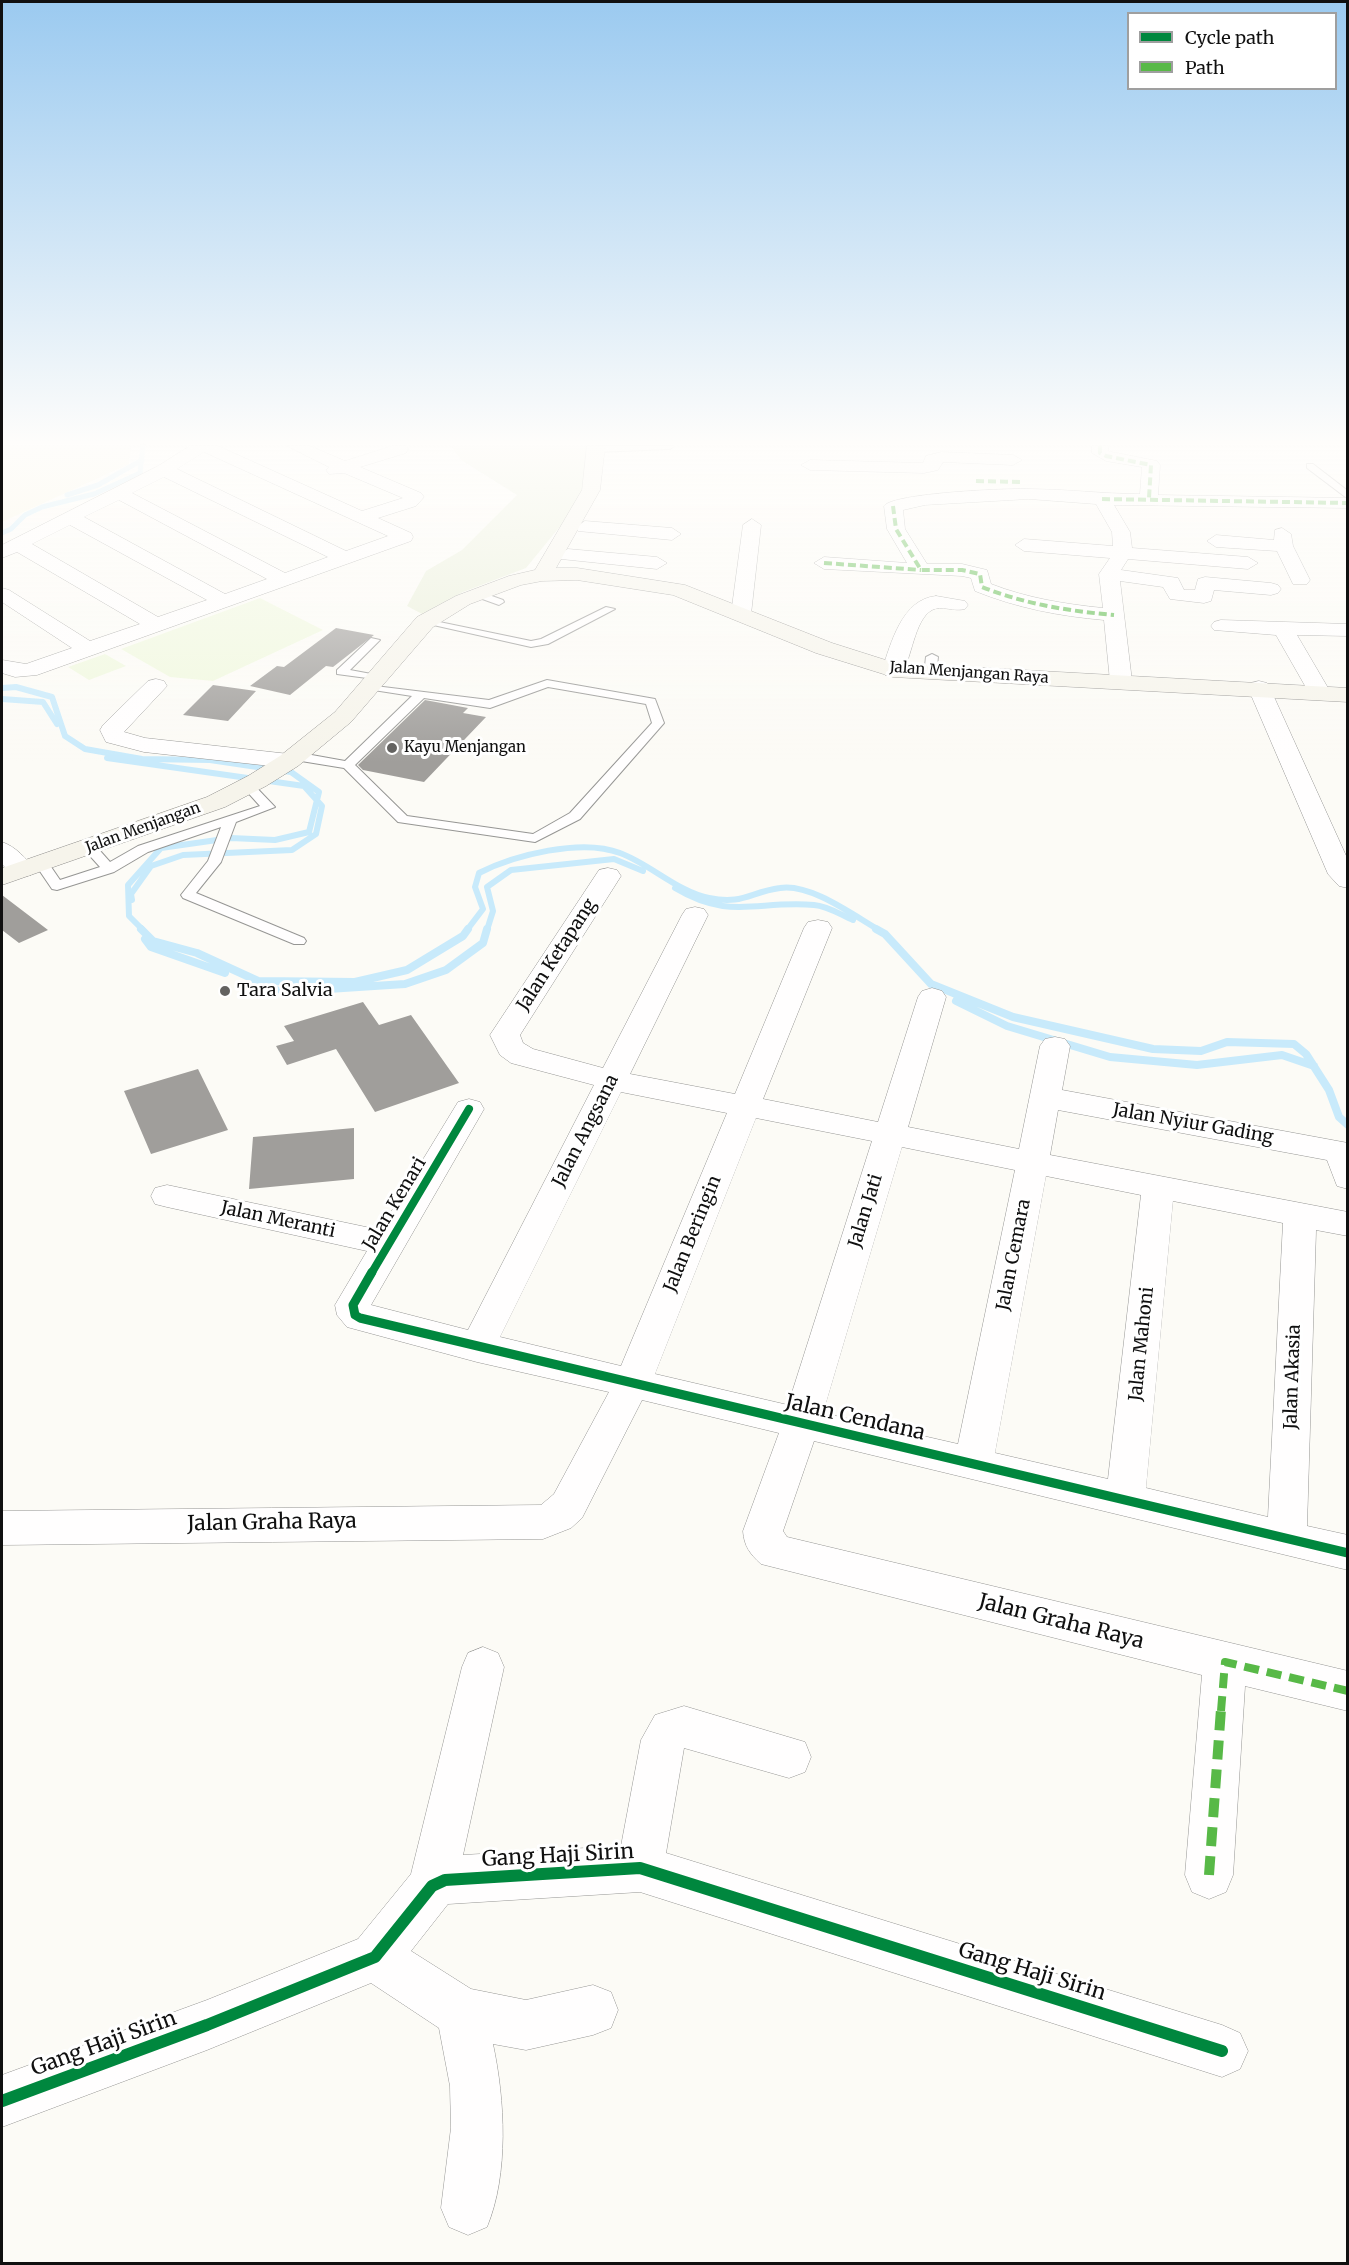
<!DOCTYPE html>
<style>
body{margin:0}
#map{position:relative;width:1349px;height:2265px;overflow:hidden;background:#fcfbf6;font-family:Merriweather,serif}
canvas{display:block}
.frame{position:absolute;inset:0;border:3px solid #101010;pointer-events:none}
.legend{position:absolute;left:1127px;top:12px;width:210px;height:78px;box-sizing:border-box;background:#fff;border:2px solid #9f9f9f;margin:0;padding:8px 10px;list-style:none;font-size:18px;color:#101010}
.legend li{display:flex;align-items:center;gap:12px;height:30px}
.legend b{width:30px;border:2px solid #9f9f9f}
</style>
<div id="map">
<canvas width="1349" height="2265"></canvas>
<div class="frame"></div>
<ul class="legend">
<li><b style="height:8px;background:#00873e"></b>Cycle path</li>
<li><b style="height:8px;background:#58b947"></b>Path</li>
</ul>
</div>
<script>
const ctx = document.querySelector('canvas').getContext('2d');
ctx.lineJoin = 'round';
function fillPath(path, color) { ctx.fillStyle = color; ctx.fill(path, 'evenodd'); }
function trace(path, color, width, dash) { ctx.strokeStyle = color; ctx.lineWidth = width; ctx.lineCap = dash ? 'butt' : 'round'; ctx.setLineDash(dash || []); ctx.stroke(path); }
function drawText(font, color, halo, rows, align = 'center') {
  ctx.font = font + ' Merriweather,serif'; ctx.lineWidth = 6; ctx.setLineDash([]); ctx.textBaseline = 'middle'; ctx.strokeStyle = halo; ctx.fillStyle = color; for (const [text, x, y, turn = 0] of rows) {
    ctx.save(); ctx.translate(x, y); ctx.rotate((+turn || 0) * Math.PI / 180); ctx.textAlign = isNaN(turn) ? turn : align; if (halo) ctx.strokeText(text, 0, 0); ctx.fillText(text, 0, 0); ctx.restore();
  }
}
const farmland = new Path2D(`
 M2,446h129l-2,18 -127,58z`);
const cemetery = new Path2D(`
 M451,446h141l-4,30 -12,31 -50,61 -63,24 -41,22 -15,-8 19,-35 36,-21 55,-55 -56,-35z`);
const pitch = new Path2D(`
 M260,598l63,32 -110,51 -43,-4 -49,-28z
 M105,654l21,12 -37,14 -21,-13z`);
const streamFar2 = new Path2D(`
 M67,495l31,-10 44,-25
 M2,533l9,-4 14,-14 17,-8 52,-13 46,-21 3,-27`);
const streamFar1 = new Path2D(`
 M2,688l14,-1 36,10 13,39 20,13 57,10 68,1 81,12 28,20 -10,40 -34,8 -44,-2 -70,10 -33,37 1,31 14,14
 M2,699l41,3 14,22
 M107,758l197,28 18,20 -6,28 -24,16 -109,5 -32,11 -20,28 1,6
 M675,888c55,33 82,12 139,17 14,1 27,10 39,15
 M467,930l16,-21 -8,-22 4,-14c35,-18 103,-35 141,-20 30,11 58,39 89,45 34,7 41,-6 71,-10 30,-5 73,27 99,42
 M487,930l6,-19 -6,-24 24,-17 103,-11 29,12`);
const stream = new Path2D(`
 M141,929l12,12 44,12 61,28 97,1 52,-12 56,-34 5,-7
 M876,929l9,5 46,50 82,33 140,32 48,2 26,-9 67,2 12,10 23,36 10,27 9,8
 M145,939l6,8 74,26
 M258,984l24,8 123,-8 41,-14 37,-27 4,-14
 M956,1001l51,25 103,31 87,8 85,-10 32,11`);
const building = new Path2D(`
 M336,628l38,7 -41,32 -7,-1 -36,29 -40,-9 27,-20 7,1z
 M213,685l43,6 -28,30 -45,-6z
 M425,700l43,8 -5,5 23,4 -62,65 -61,-12 -5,-5z
 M2,895l46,35 -29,13 -17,-13z
 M363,1002l16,23 32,-10 48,68 -84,29 -39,-63 -49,16 -11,-19 18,-5 -10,-15z
 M198,1069l30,61 -77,24 -27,-63z
 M354,1128v51l-105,10 4,-52z`);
const lane = new Path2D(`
 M674,446l-4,3 -75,3 -4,-3 8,-3z
 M1307,464h6l35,27v8l-41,-31z
 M478,591l25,9 1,2 -5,3 -25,-9 -1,-2z
 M606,607l9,2 -67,35 -17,3 -111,-25 5,-3 106,22 10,-2z
 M371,638l9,2 -30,30 32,6v4l-45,-6v-4z
 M932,654l6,3 -2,17 -6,3 -6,-3 2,-17z
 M547,680l108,19 9,24 -84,96 -45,23 -137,-20 -54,-54 -49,-8 -6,-4 6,-4 50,9 67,-65 -45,-7v-4l122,15zM548,687l98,17 6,19 -82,90 -37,21 -126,-18 -52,-51 69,-67 66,10z
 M248,782l4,1 23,24 -39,15 -15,40 -25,31 108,45 2,3 -2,3h-10l-111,-46 -2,-3 27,-34 13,-34 -73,25 -34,20 -57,18 -5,-1 -17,-25 7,-4 5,1 13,19 40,-13 -18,-20 2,-3h10l16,18 28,-16 122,-40 -18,-20z`);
const street = new Path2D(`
 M190,446h28l144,65 41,-13 -59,-25 -15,1 -3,-4 3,-3 -42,-21h23l35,15 47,-15h15l1,3 -2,4 -46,14 61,26 3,4 -8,9 -38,12 33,15 2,4 -2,4 -374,134 -22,2 -13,-4v-13l24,4 46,-16 -70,-46v-14l7,2 81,51 50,-17 -123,-72 -15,6v-13l156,-79zM204,452l184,84 -42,15 -169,-82zM164,477l164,80 -43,16 -153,-80zM119,500l148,79 -42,15 -141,-77zM70,525l137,75 -49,17 -126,-73z
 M1092,446h16v5l4,1 45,9 3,4 -2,30 190,3v10l-234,-3 16,27 2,16 116,9 10,6 -10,6 -120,-10 -7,11 57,8 6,12h11l3,-11 7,-2 66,6 7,2 3,4 -3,4 -7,2 -57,-5 -3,11 -7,2 -34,-4 -7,-12 -43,-6 12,100 -3,5h-16l-3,-5 -6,-61c-45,-4 -87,-12 -129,-29l-4,-13 -9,-2 -138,-7 -10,-6 10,-6 83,6 -20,-34 -3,-23c9,-13 124,-18 145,-17 37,0 74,5 111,5l2,-27 -36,-6 -14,-8zM1029,499l67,5 16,28 1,14 -89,-7 -9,6 9,6 86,7 -11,16 4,34c-39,-4 -76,-10 -112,-24l-4,-14 -25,-6h-35l-22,-35 -2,-19 22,-5z
 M942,452l71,3 9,5 -9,5 -70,-3 -5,8 -14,3 -114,-3 -9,-5 9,-5 113,3 3,-7z
 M752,519l9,6 -10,89 -3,4h-14l-3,-4 12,-89z
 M585,521l87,7 9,6 -9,6 -94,-9 -2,-4z
 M1282,528l9,6 2,12 17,34 -3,4h-14l-16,-33 -61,-4 -9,-6 9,-6 58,5 1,-10z
 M568,549l89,8 10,6 -10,6 -96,-10 -3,-4z
 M936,596l29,5 3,4 -3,4c-10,3 -24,-4 -33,1 -18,10 -20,49 -31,65h-16l-3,-5c9,-27 20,-71 54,-74z
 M1221,620l127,4v12l-51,-1 34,58 -3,5h-16l-36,-63 -62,-5 -3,-4 3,-4z
 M156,679l8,2 3,5 -43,46 21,6 144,16 8,2 4,5 -4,5 -8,2 -145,-16 -38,-10 -6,-12 3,-5 45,-44z
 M1259,681l8,2 3,5 78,172v28l-9,-2 -11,-12 -80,-186 3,-5z
 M2,842c13,4 25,17 33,28l-4,5c-14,4 -20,-1 -29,-11z
 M608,868l9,2 4,6 -101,159 3,8 10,6 70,19 79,-153 4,-6 9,-2 9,2 4,6 -78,159 105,20 69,-166 4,-6 10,-2 10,2 4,6 -69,171 115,23 40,-125 4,-6 10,-3 10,3 4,6 -38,130 111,22 21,-103 5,-7 10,-2 10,2 5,7 -8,44 286,53v46l-11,-3 -10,-26 -269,-50 -8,45 298,57v24l-32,-6 -9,296 41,9v35l-534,-129 -31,90 4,6 561,134v40l-103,-25 -12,189 -7,17 -17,7 -17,-7 -7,-17 17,-200 -441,-111c-11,-10 -17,-18 -18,-33l36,-98 -137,-33 -60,118 -11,10 -28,11 -541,6v-34l539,-6 13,-11 55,-102 -132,-30 -130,-35 -10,-12 -2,-10 32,-54 -200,-44 -12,-3 -4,-8 4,-8 12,-3 213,45 78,-128 11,-3 11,3 4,7 -113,196 97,25 126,-245 -83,-22 -11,-8 -10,-20 109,-165zM621,1092l106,21 -106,253 -121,-29zM756,1118l116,23 -84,264 -133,-31zM902,1147l113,23 -57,274 -135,-31zM1046,1176l95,19 -33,284 -113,-26zM1173,1201l110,22 -15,294 -122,-29z
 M483,1647l15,6 6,14 -41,188 158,-9 20,-106 14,-25 29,-9 121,36 6,15 -6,15 -16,6 -105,-30 -18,105 556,172 18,8 8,18 -8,18 -18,8 -582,-185 -192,12 -37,47 60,38 55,11 67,-15 18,7 7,18 -7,18 -18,7 -67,15 -33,-6c12,56 16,130 -6,183l-19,8 -19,-8 -8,-19 10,-80 -1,-42 -11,-58 -68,-45 -164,67 -205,77v-52l205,-75 151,-61 53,-65 51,-207 6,-14z`);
const secondary = new Path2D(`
 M587,446h18l-5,44 -44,78h21l108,17 147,58 63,20 453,25v14l-455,-25 -77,-24 -143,-58 -96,-15 -35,1 -21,4 -51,19 -37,23 -82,95 -53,44 -32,20 -41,21 -223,78v-17l205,-71 41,-21 32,-20 55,-44 82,-95 39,-21 53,-20 26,-6 47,-80z`);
const quietFar2 = new Path2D(`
 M1100,446v7l6,3 45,9 -2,33
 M976,481l47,1
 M1102,499l246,4
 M893,506l3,23 25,41h41l18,4 2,13c43,17 86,24 132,28
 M824,563l97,7`);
const quietFar1 = new Path2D(`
 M1221,1711l4,-49 123,29`);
const quiet = new Path2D(`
 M1209,1875l12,-166`);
const cyclewayFar2 = new Path2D(`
 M371,1274l98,-165`);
const cyclewayFar1 = new Path2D(`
 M372,1272l-19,33 2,10 5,3 988,235`);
const cycleway = new Path2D(`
 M2,2101l205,-76 168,-68 57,-71 13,-6 195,-12 582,183`);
const markers = [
 [392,748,6,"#636260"],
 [225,991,6,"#636260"]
];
const farStreetnames = [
 ["Jalan Menjangan Raya",969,673,4],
 ["Jalan Menjangan",143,828,-20]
];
const farPoinames = [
 ["Kayu Menjangan",404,748]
];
const streetNames = [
 ["Jalan Ketapang",557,955,-57],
 ["Jalan Nyiur Gading",1193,1124,10],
 ["Jalan Angsana",586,1131,-63],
 ["Jalan Kenari",395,1204,-59],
 ["Jalan Jati",866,1211,-73],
 ["Jalan Meranti",278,1220,12],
 ["Jalan Beringin",693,1234,-68],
 ["Jalan Cemara",1014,1255,-79],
 ["Jalan Mahoni",1142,1344,-84],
 ["Jalan Akasia",1293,1377,-88]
];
const poiNames = [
 ["Tara Salvia",237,991]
];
const nearStreetnames = [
 ["Jalan Cendana",855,1418,13],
 ["Jalan Graha Raya",272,1523,-1],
 ["Jalan Graha Raya",1061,1622,14],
 ["Gang Haji Sirin",558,1856,-3],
 ["Gang Haji Sirin",1032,1972,17],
 ["Gang Haji Sirin",104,2044,-20]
];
fillPath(farmland, '#faf7e1');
fillPath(cemetery, '#e9efd8');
fillPath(pitch, '#f0f8de');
trace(streamFar2, '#c8eafb', 5);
trace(streamFar1, '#c8eafb', 6);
trace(stream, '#c8eafb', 8);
fillPath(building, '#a09e9b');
trace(lane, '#969694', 2);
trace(street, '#969694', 1);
trace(secondary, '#8d8c8a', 1);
fillPath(lane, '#fffefe');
fillPath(street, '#fffefe');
fillPath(secondary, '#f6f4eb');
trace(quietFar2, '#58b947', 4, [8, 4]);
trace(quietFar1, '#58b947', 8, [15, 8]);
trace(quiet, '#58b947', 10, [19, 10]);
trace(cyclewayFar2, '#00873e', 8);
trace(cyclewayFar1, '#00873e', 9);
trace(cycleway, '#00873e', 12);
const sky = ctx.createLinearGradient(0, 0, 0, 763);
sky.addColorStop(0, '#9bcaf0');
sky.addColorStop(0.58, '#fefdfb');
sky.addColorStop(1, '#fefdfb00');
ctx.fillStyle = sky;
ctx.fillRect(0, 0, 1349, 763);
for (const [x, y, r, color] of markers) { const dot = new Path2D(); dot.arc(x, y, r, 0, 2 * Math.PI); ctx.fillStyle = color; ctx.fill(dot); trace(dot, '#fff', 2); }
drawText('15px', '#101010', '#fff', farStreetnames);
drawText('15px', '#101010', '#fff', farPoinames, 'left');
drawText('18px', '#101010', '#fff', streetNames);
drawText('18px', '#101010', '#fff', poiNames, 'left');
drawText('21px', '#101010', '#fff', nearStreetnames);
</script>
